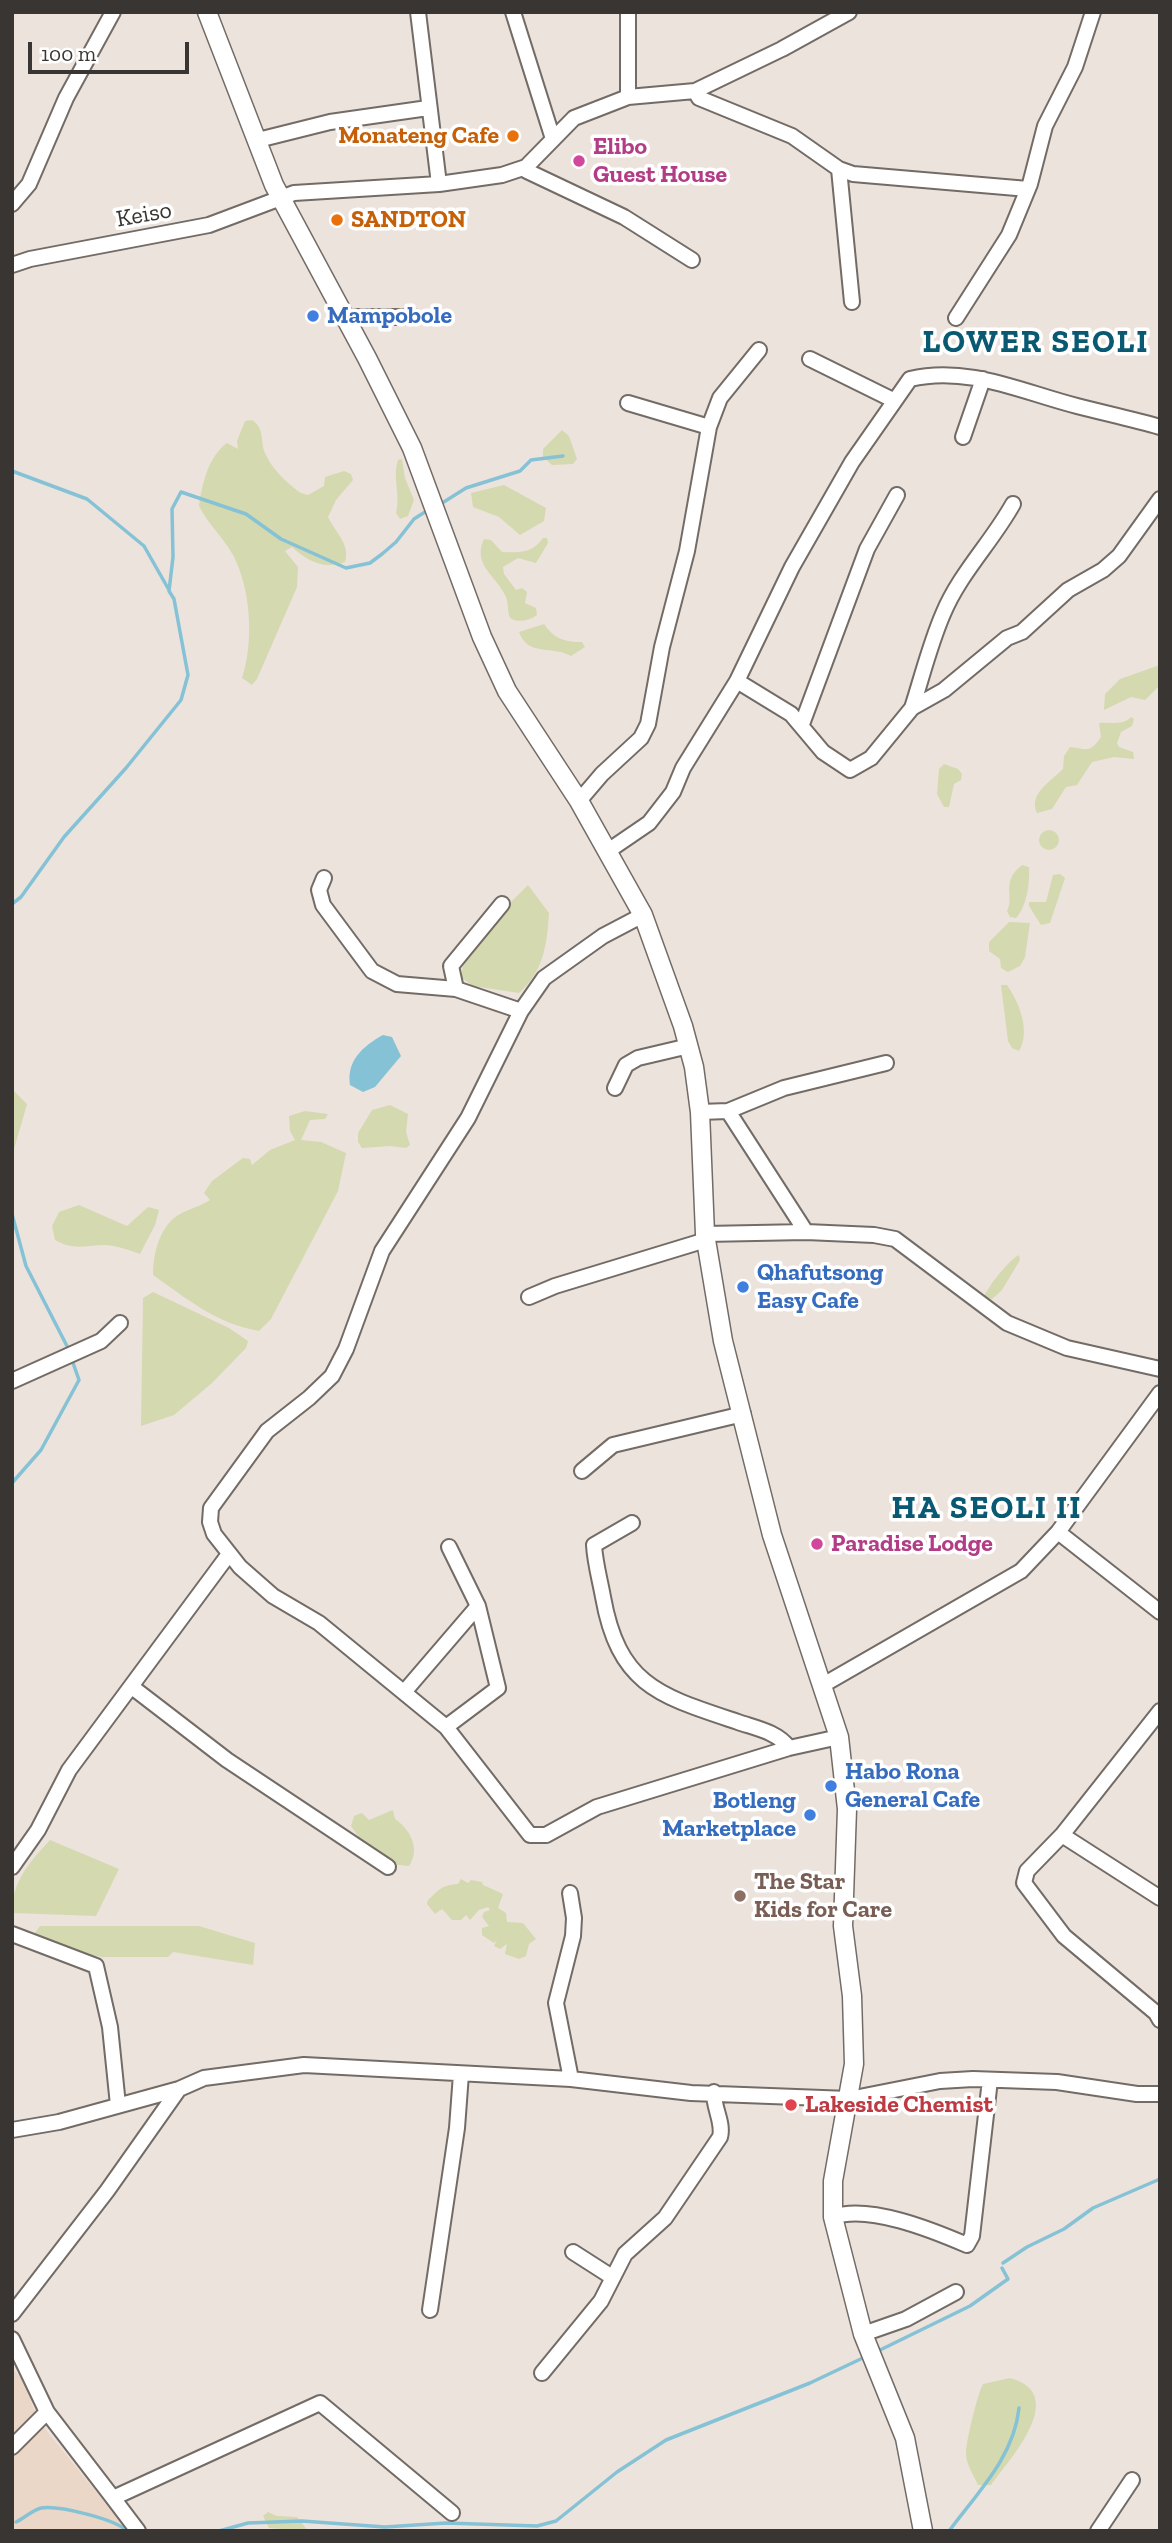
<!DOCTYPE html>
<style>
body{margin:0}
#map{position:relative;width:1172px;height:2543px;overflow:hidden;background:#ece3dd;font-family:"Zilla Slab",serif}
canvas{display:block}
.frame{position:absolute;inset:0;border:14px solid #383532;pointer-events:none}
.scale{position:absolute;left:28px;top:42px;width:161px;height:32px;box-sizing:border-box;border:4px solid #383532;border-top:0;padding-left:9px;font-size:21px;line-height:24px;white-space:nowrap;color:#383532;-webkit-text-stroke:5px #fff;paint-order:stroke}
</style>
<div id="map">
<canvas width="1172" height="2543"></canvas>
<div class="frame"></div>
<div class="scale">100 m</div>
</div>
<script>
const ctx = document.querySelector('canvas').getContext('2d');
ctx.lineJoin = 'round';
function fillPath(path, color) { ctx.fillStyle = color; ctx.fill(path, 'evenodd'); }
function trace(path, color, width, dash) { ctx.strokeStyle = color; ctx.lineWidth = width; ctx.lineCap = dash ? 'butt' : 'round'; ctx.setLineDash(dash || []); ctx.stroke(path); }
function drawText(font, color, halo, rows, align = 'center') {
  ctx.font = font + ' "Zilla Slab",serif'; ctx.lineWidth = 7; ctx.setLineDash([]); ctx.textBaseline = 'middle'; ctx.strokeStyle = halo; ctx.fillStyle = color; for (const [text, x, y, turn = 0] of rows) {
    ctx.save(); ctx.translate(x, y); ctx.rotate((+turn || 0) * Math.PI / 180); ctx.textAlign = isNaN(turn) ? turn : align; if (halo) ctx.strokeText(text, 0, 0); ctx.fillText(text, 0, 0); ctx.restore();
  }
}
const commercial = new Path2D(`
 M12,2368l18,21 2,16 10,20 86,106h-112l-4,-5z`);
const green = new Path2D(`
 M252,420c14,9 7,22 14,35 6,14 23,30 35,38l7,2 16,-9 1,-9 19,-6 7,3 2,6 -17,20 -8,17c7,15 23,28 17,45 -20,8 -38,-1 -53,-15l-7,4 13,16 -1,20 -40,92 -5,6 -10,-7c12,-36 9,-89 -9,-123 -10,-18 -25,-31 -34,-49 3,-23 10,-50 28,-63l11,6 -1,-8 8,-20z
 M562,430l7,6 8,23 -4,5 -21,1 -9,-8v-8z
 M402,459l3,19 9,22 -6,16 -8,3 -4,-6c5,-19 -4,-35 2,-53z
 M504,485l42,23 -2,13 -24,14 -21,-18 -26,-10 -2,-14z
 M543,538h4l1,5 -12,20 -18,-5 -15,9 1,7 12,16 6,-2 5,4 -2,11 11,5 1,7c-8,6 -19,8 -27,3 -3,-7 -1,-16 -5,-23 -10,-20 -33,-31 -21,-56l7,1 11,12c17,1 31,1 41,-14z
 M544,624c9,14 22,19 38,18l3,5 -14,9c-20,-11 -43,1 -52,-24z
 M1160,665v20l-15,15 -14,-3 -27,13 1,-16 15,-15z
 M1131,717l3,2 -2,7 -11,6 -4,11 2,4 14,5 1,7 -20,-2 -22,5 -15,23 -11,2 -14,22 -15,4c-9,-19 14,-32 26,-44l1,-13 6,-9c15,1 19,8 31,-10l-2,-14c11,-1 23,3 32,-6z
 M944,764l14,5 4,5 -1,6 -7,4 -5,23h-5l-7,-13 2,-25z
 M1039 840a10 10 0 1 1 20 0a10 10 0 1 1-20 0Z
 M1022,865l7,2c1,16 -2,39 -13,51l-6,-1 -3,-6c8,-15 -7,-29 15,-46z
 M1060,874l5,4 -15,45 -9,2 -12,-19v-4h17l7,-27z
 M528,885l21,28c-2,31 -5,58 -30,80l-46,-7 -11,-8c-3,-30 45,-71 66,-93z
 M1009,922l21,1 -5,34 -5,9 -12,6 -7,-4 -1,-9 -11,-8v-9z
 M1001,985h6c12,17 24,46 12,66l-7,-3 -4,-7z
 M14,1091l13,13 -15,52v-63z
 M390,1105l18,9 -2,18 4,13 -4,3 -16,-2 -28,2 -4,-6v-9l14,-23z
 M305,1111l23,3 -3,5 -15,1 -9,20 20,2 25,11 -8,38 -67,128 -12,12c-44,-8 -70,-31 -106,-56 0,-19 5,-43 21,-57 10,-8 25,-11 36,-18l-6,-7 8,-12 31,-23 7,1 2,6 18,-15 25,-10 -5,-9 -1,-15z
 M79,1205l48,21 21,-19 11,3 -4,15 -15,29c-11,-4 -22,-8 -34,-9 -20,0 -32,6 -51,-5l-3,-14 7,-14z
 M1019,1255l1,5 -18,30 -10,9 -8,-1c2,-10 26,-39 35,-43z
 M153,1292l76,36 19,13 -2,7 -34,35 -38,32 -33,11 2,-128z
 M393,1810l2,9c15,10 26,30 14,47l-18,-2 -26,-18 -14,-20 3,-10 8,-3 7,7z
 M50,1840l69,29 -23,47 -84,-3c0,-32 17,-50 38,-73z
 M461,1879l7,4 3,-3 11,2 1,3 20,9 -5,14 8,5 1,9 16,1 13,16 -7,5 -3,12 -7,3 -14,-5 2,-10 -7,5 -6,-3 3,-6 -3,3 -12,-8v-7l7,-2 -7,-9 2,-5 6,-2 -2,-3 -9,3 -9,10 -4,-5 -5,5h-9l-10,-11 -7,5 -8,-10 1,-4c11,-10 13,-15 30,-16z
 M40,1926h159l56,17 -2,22 -80,-13 -5,5h-66l-25,-5 -43,-18z
 M1010,2378c60,16 0,81 -19,107h-13c-4,-9 -12,-21 -12,-31 -1,-9 12,-62 17,-70z
 M268,2512l9,4 20,1 11,14 -39,-3 -6,-12z`);
const water = new Path2D(`
 M383,1035l9,2 9,19 -26,31 -12,5 -13,-7c-4,-24 13,-39 33,-50z`);
const stream = new Path2D(`
 M12,471l75,28 57,47 25,44
 M439,505l27,-17 54,-17 11,-11 32,-4
 M12,904l9,-7 43,-60 62,-69 55,-68 7,-25 -14,-76 -5,-8 4,-34 -1,-48 9,-17 65,22 35,25 65,29 24,-5 12,-9 14,-12 18,-23 14,-9
 M12,1214l14,52 43,84
 M12,1483l29,-33 38,-70 -8,-23
 M1003,2263l24,-16 37,-18 29,-21 67,-29
 M878,2351l92,-45 38,-27 -6,-11
 M16,2522c8,-4 17,-12 25,-14 17,-3 74,11 86,23
 M219,2531l29,-8 54,-2 83,6 61,-4 91,3 19,-5 61,-49 49,-32 144,-57 57,-27
 M949,2531c28,-38 65,-74 70,-123`);
const minor = new Path2D(`
 M418,12l21,172
 M513,12l40,127
 M695,91l4,7 93,38 47,33 14,5 175,15
 M628,97v-85
 M258,140l72,-18 98,-14
 M526,167l1,4 97,46 68,43
 M839,169l13,133
 M12,204l17,-20 37,-86 47,-86
 M12,265l18,-6 179,-34 85,-32 145,-9 63,-9 24,-8 48,-49 54,-21 67,-6 87,-42 67,-37
 M956,318l53,-83 21,-51 15,-58 30,-59 18,-55
 M346,321l10,-4h58
 M810,359l83,41
 M628,403l81,24
 M963,437l20,-58
 M737,681l54,33 32,38 27,18 21,-12 41,-50 32,-18 63,-52 15,-6 46,-42 35,-20 16,-14 41,-57
 M912,708c10,-31 18,-64 31,-94 17,-41 49,-72 70,-110
 M802,724l65,-175 30,-54
 M579,801l23,-27 39,-36 7,-14 14,-77 25,-96 22,-124 11,-29 39,-48
 M608,851l41,-28 24,-31 10,-24 54,-87 55,-114 60,-105 58,-83c57,-14 112,13 167,27 27,7 55,13 83,21
 M324,878l-5,12 4,15 49,66 25,13 59,5 65,22
 M643,915l-40,21 -59,42 -23,33 -53,107 -86,133 -36,98 -14,27 -23,22 -42,33 -56,77 -1,14 4,12 26,33 33,29 46,27 127,104 84,108h16l51,-28 192,-59 50,-11
 M456,989l-5,-23 51,-62
 M615,1088l11,-23 12,-7 51,-12
 M728,1111l56,-23 102,-25
 M700,1112l28,-1 78,121 68,3 21,4 112,84 60,25 93,21
 M705,1234l101,-2
 M529,1297l26,-11 151,-46
 M12,1381l89,-40 19,-18
 M582,1471l31,-26 130,-31
 M632,1523l-38,22c1,18 6,35 9,52 16,89 57,99 135,125 17,6 40,10 51,26
 M1058,1532l102,80
 M823,1685l198,-114 37,-39 102,-139
 M132,1687l95,73 161,107
 M405,1691l73,-85 -29,-59
 M1160,1711l-98,124 -35,36 -3,12 40,53 92,77 4,7
 M446,1727l52,-39 -20,-82
 M1062,1835l98,63
 M12,1867l26,-37 31,-60 160,-216
 M570,1893l4,25 -1,18 -17,67 15,76
 M12,1934l84,32 14,61 8,78
 M12,2130l47,-8 120,-33 25,-11 100,-13 267,14 120,14 158,6 91,-18 33,-2 84,3 80,12h23
 M833,2217c35,-13 99,13 134,28l5,-9 18,-156
 M573,2252l39,25
 M430,2310l27,-182 4,-54
 M12,2314l95,-123 72,-102
 M863,2334l43,-15 50,-27
 M12,2339l35,73 -35,35
 M542,2373l59,-72 24,-47 40,-36 55,-81c4,-14 -7,-30 -6,-45
 M47,2412l66,86 207,-95 132,110
 M113,2498l25,33
 M1098,2531l34,-51`);
const major = new Path2D(`
 M207,12l67,173 93,173 45,90 70,189 25,54 72,110 64,114 40,111 11,41 6,45 5,122 18,107 49,194 67,202 8,72 -4,117 9,70 2,68 -21,117v36l30,117 42,104 18,93`);
const markers = [
 [513,136,7,"#e8710a"],
 [579,161,7,"#d1479c"],
 [337,220,7,"#e8710a"],
 [313,316,7,"#3f7fe0"],
 [743,1287,7,"#3f7fe0"],
 [817,1544,7,"#d1479c"],
 [831,1786,7,"#3f7fe0"],
 [810,1815,7,"#3f7fe0"],
 [740,1896,7,"#8d6e63"],
 [791,2105,7,"#e0444e"]
];
const foodNames = [
 ["Monateng Cafe",499,136],
 ["SANDTON",351,220,"left"]
];
const hotelNames = [
 ["Elibo",593,147],
 ["Guest House",593,175],
 ["Paradise Lodge",831,1544]
];
const streetNames = [
 ["Keiso",144,215,-10]
];
const shopNames = [
 ["Mampobole",327,316],
 ["Qhafutsong",757,1273],
 ["Easy Cafe",757,1301],
 ["Habo Rona",845,1772],
 ["General Cafe",845,1800],
 ["Botleng",796,1801,"right"],
 ["Marketplace",796,1829,"right"]
];
const educationNames = [
 ["The Star",754,1882],
 ["Kids for Care",754,1910]
];
const healthNames = [
 ["Lakeside Chemist",805,2105]
];
const districtNames = [
 ["LOWER SEOLI",1036,343],
 ["HA SEOLI II",987,1509]
];
fillPath(commercial, '#ebd7c8');
fillPath(green, '#d4d9b0');
fillPath(water, '#86c2d5');
trace(stream, '#86c2d5', 3.5);
trace(minor, '#736b65', 18);
trace(major, '#736b65', 21);
trace(minor, '#fff', 14);
trace(major, '#fff', 18);
for (const [x, y, r, color] of markers) { const dot = new Path2D(); dot.arc(x, y, r, 0, 2 * Math.PI); ctx.fillStyle = color; ctx.fill(dot); trace(dot, '#fff', 2.5); }
drawText('bold 24px', '#c56008', '#fff', foodNames, 'right');
drawText('bold 24px', '#b23c85', '#fff', hotelNames, 'left');
drawText('24px', '#383532', '#fff', streetNames);
drawText('bold 24px', '#366cbe', '#fff', shopNames, 'left');
drawText('bold 24px', '#785e54', '#fff', educationNames, 'left');
drawText('bold 24px', '#be3a42', '#fff', healthNames, 'left');
ctx.letterSpacing = '2px';
drawText('bold 32px', '#095972', '#fff', districtNames);
ctx.letterSpacing = '0px';
</script>
